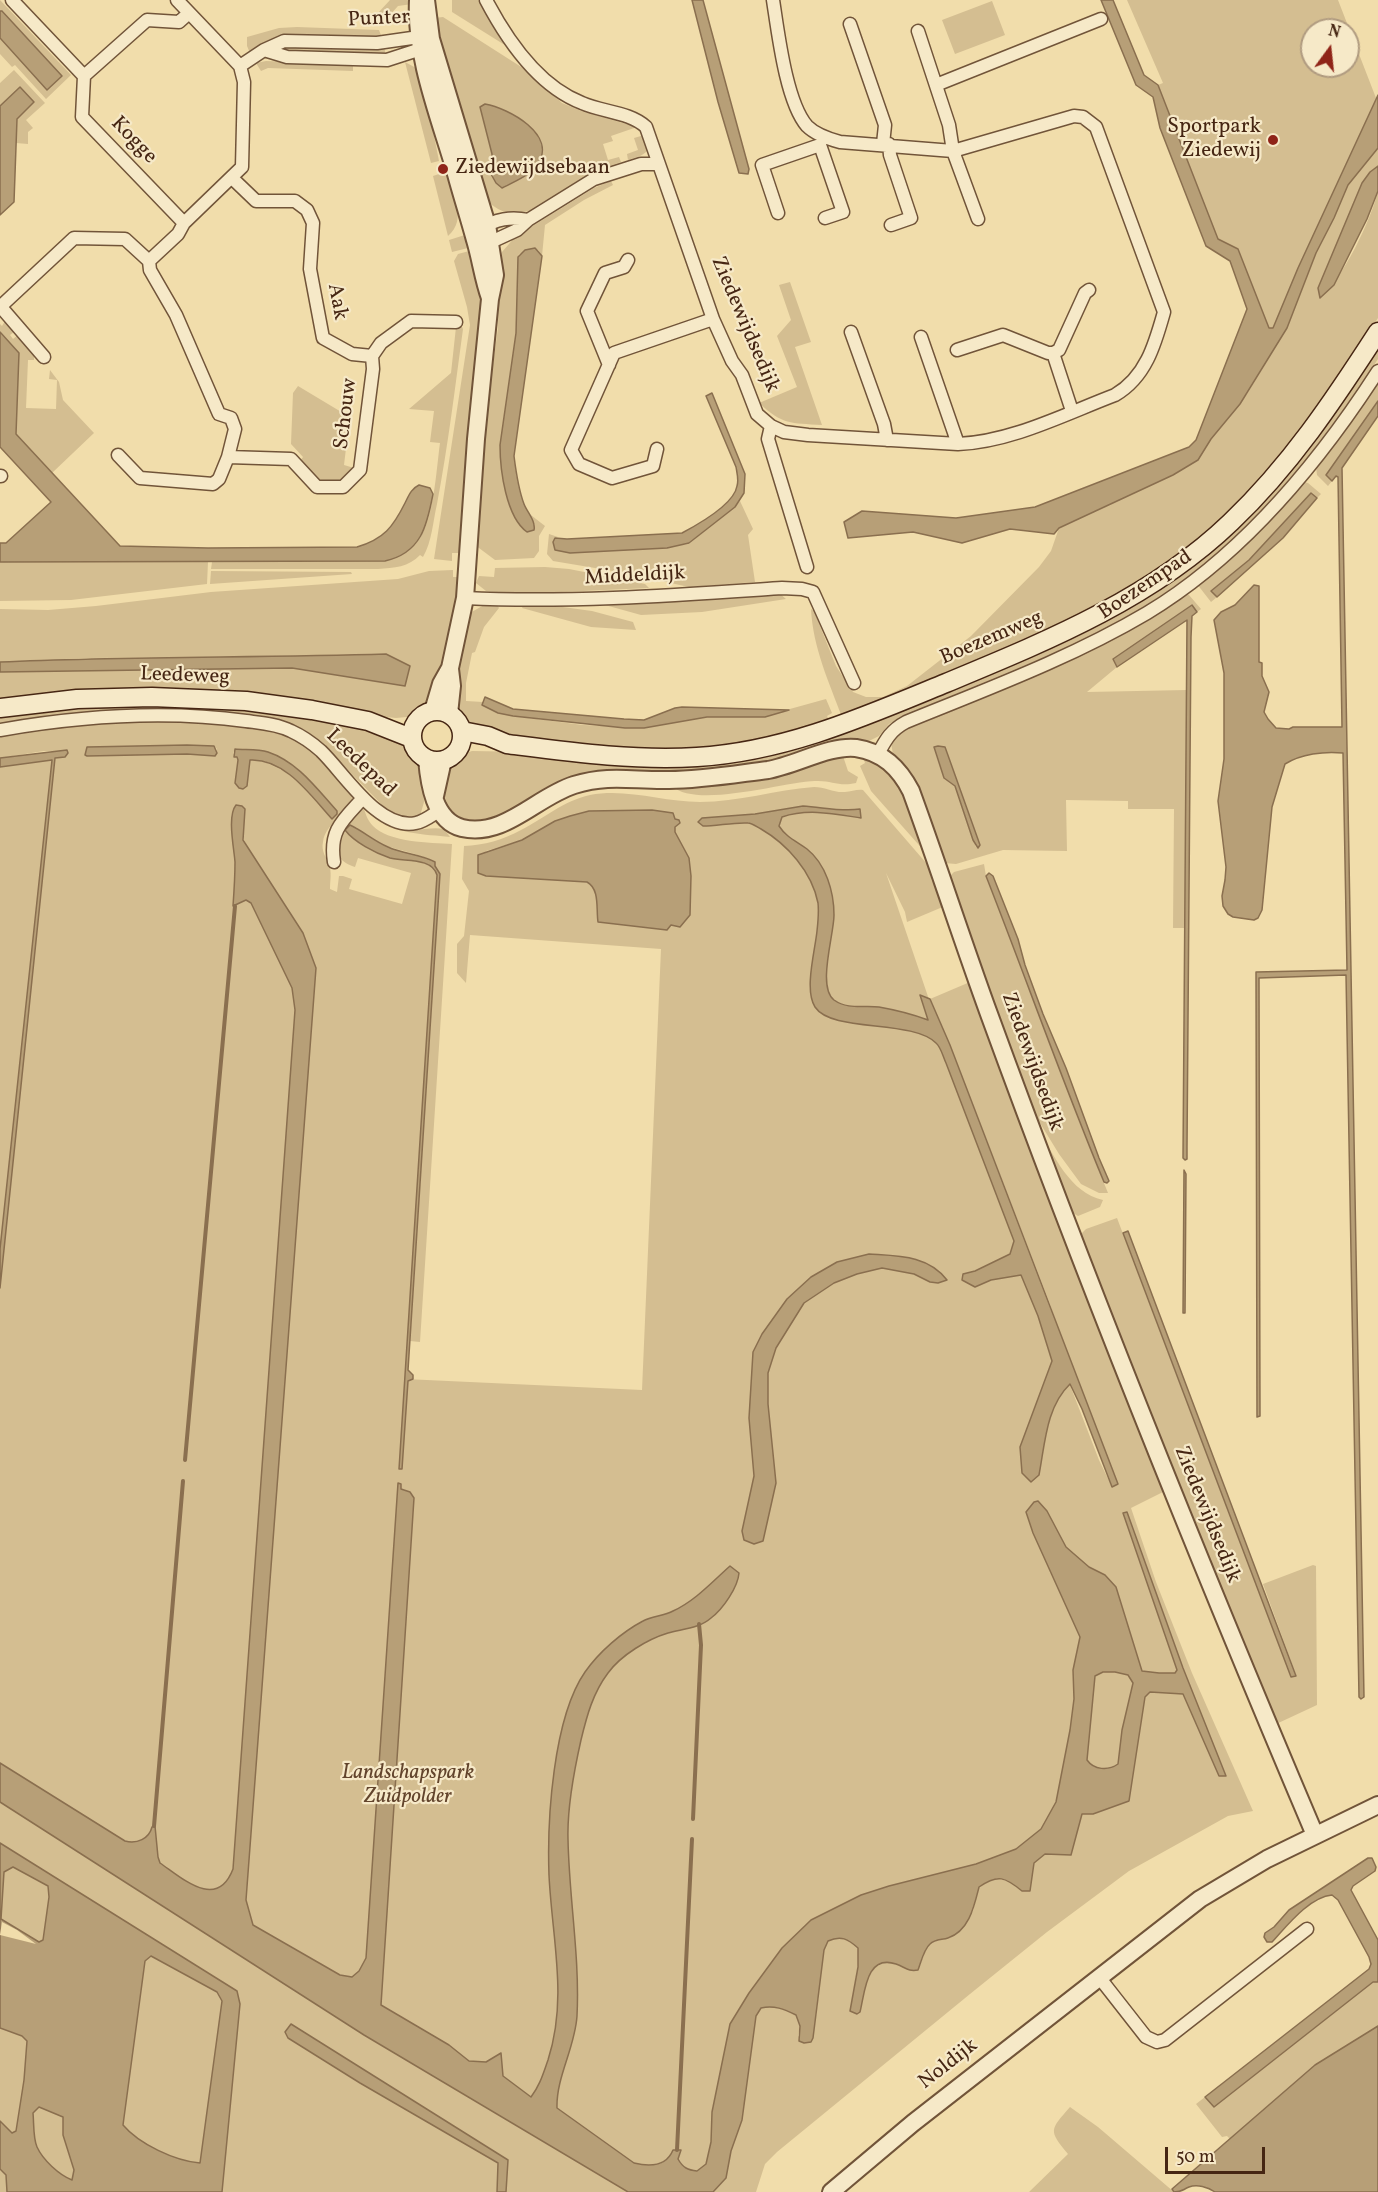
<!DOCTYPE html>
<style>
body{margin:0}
#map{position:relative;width:1378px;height:2192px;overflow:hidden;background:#f1ddab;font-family:Vollkorn,serif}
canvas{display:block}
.north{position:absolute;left:1300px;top:18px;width:60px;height:60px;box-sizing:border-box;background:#f6e9c8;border:2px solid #b09b80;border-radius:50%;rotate:15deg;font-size:16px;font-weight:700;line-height:24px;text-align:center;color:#462613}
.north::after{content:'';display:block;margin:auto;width:21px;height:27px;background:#8f2418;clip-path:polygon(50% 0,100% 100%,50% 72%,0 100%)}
.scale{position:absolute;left:1165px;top:2147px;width:100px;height:27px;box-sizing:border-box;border:3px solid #462613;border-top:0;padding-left:8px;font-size:18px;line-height:21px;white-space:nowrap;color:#462613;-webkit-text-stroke:4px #f6e9c8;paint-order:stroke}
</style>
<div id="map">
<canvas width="1378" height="2192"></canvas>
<div class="north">N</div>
<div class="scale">50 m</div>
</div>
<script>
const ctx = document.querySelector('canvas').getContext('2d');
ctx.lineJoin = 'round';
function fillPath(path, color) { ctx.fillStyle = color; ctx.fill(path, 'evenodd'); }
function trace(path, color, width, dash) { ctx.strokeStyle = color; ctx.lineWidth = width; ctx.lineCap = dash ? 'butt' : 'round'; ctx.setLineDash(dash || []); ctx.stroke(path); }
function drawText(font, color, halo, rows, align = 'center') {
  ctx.font = font + ' Vollkorn,serif'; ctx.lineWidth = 4.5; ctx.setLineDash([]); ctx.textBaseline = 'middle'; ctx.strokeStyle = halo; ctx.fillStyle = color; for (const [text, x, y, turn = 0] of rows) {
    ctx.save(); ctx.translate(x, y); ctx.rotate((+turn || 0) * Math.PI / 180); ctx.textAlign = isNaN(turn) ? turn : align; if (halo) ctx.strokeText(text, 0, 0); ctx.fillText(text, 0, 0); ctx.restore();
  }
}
const green = new Path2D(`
 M0,0l71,75 -25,24 -31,-34 -3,2 -12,-13v-16l47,52 14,-14 -58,-65h-3z
 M390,0h23l-1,4 -14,2 -17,19h-14z
 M452,0h26l30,47 -56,-35z
 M1127,0h211l38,98 -1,4 -77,166 -25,60h-4l-31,-79 -20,-10 -60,-154 5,-2zM1312,30h36v36h-36z
 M992,1l13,34 -50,19 -13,-34z
 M443,17l83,53 36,33 22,9 53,15 -26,9 2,5 -10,3 5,16 11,-3 2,5c-11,4 -24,8 -35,14 -36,20 -69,62 -105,18l-47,-176z
 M297,27l82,3 3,8 -93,-2 -39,17 -3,-7v-9l32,-9z
 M384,46l2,10 -103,-3 -2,-6z
 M266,61l87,3v7l-85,-3 -7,3 -5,-8z
 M405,62l11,6 7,11 16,82 -8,2z
 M14,70l31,33 -19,17 7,8 -5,4v12l-12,-1 1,-24 17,-17 -14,-15 -20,19v-23z
 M641,136l5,2 3,10c-4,8 -13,9 -21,12l-1,-6 11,-4 -4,-12z
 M1378,148v18l-8,6 -8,11 -42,114c23,-18 51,-77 58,-106v127l-81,120 -72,80 -45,38 -47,31 -64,35 -227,95c-13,-35 -29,-69 -31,-108l3,2 22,55 17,26 13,5h17l24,-11 64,-50 68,-69 12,-16 8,-23 114,-53 25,-15 13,-21 36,-45 40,-66 29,-75 18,-35 14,-34z
 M445,172c8,20 23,47 3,64l-15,-60z
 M611,181l2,4 -29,15 -39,25 -3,31 -4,-6 -19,4 -1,3 -2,76 -16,112 7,51 5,16 10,16 13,-3 -8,-13 18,14 -6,10v15l-5,7 -39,2 -20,-15 8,-109 15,-108 1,-66 3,-10 13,-15 79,-49z
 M468,234l4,13 -20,5 -3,-12z
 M473,250l9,58 -21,245h-9v8l-18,-2 36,-234 -3,-18 -13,-46 4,-7z
 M790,282l21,60 -16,5 27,78c-32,-2 -39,0 -63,-22l38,-16 -20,-51 14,-16 -12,-35z
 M5,321l9,11 -4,3 3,4 5,-4 16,18v7h-6l-2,48 30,1 1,-29 -8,-1 1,-9 9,12 4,18 31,33 -42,40 -36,-39 3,-81 -19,-21v-8l2,2z
 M456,327h6l1,2c-8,59 -15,117 -26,175 -4,17 -5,38 -14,53l-3,-2c-11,12 -26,13 -42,14h-167l1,-7 173,-1c10,-4 21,-7 29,-15 20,-20 22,-75 26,-103l-10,-1 4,-31 -25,-2 42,-36z
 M1378,345v14l-40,61 -44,58 -38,41 -54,48 -59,41 -62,34 -178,74 -14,8 -10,12 -10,5c-53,6 -104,24 -157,30 -22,2 -46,2 -68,1 -10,0 -23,-2 -32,0 -9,1 -18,7 -26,10 -28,11 -79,37 -107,39 -42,3 -49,-58 -7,-70l284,5 422,-181z
 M1378,378v23l-52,74 6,6 -4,5 -11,-11 -1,-8z
 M298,386l45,27 7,2 -6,50 10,3 -14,14 -22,-1 -18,-20 3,-4 -12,-13 2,-51z
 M1304,482l4,1 13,11 -4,4 -5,-4 -63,66 -37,31 5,6 -6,5 -14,-18 84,-76z
 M740,501l13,28 -5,6 7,47 -66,5 -64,-14 -72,-12 -6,-7 2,-20 9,3 -3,1 94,11 40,-5z
 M0,562h208l-1,22 -136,16 -71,1z
 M545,567l24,2 76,15 4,4 -132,6 -31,-3 -10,-8 3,-7 15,1 1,-9z
 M453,570v7h6l-7,50 -20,72 -15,17 -21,2 -30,-3 -79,-13h-287v-30l292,-4 113,18 -119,-29 -200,1 -86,4v-53l48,1 48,-4 115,-14 187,-13 31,-8z
 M211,571l140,1 1,2 -142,10z
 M779,593l7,6 -84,13 -61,3 -36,-10 1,-2z
 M1185,593l4,2 12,14 -4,3 -5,-6 -79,53 4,8 -30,25 100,-2 -2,238h-12l1,-119h-46v-8l-62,-1 1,51 -64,-1 -47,14 -12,-1 -51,-108 -2,-13 5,-10zM938,746l7,1 35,98 -2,3 -2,-1 -21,-61 -11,-8 -10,-31z
 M484,605h13l2,3 -15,19 -9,25 -3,1 -6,30v18l17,1 15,11 15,3 70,9 61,3 63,-11 72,-5 47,-13 6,14 -5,3 3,6 -88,22 -48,6h-51l-134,-13 -44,-14 -7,-10 -4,-12 4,-37 12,-51z
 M548,605l44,6 41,11 3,8 -45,-3 -69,-19 1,-2z
 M163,704l117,8 85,16 40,16 17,25 2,33 -4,14 -10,6 -14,-3 -70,-71 -52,-27 -239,-2 -35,5v-9l79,-8z
 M158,721c45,2 109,-2 148,24 19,12 33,33 47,50 -3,18 -28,28 -30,47 -2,9 3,15 6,23 3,7 1,16 1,24l7,3 2,-16h4l9,3 -3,10 53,15 9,-31 -53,-15 -3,9c-6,-2 -13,-5 -16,-11 -7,-17 9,-41 25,-47 2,6 4,12 9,17 15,16 57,17 79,18l-32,498 -10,-1 30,-467 -5,-8v-4c-26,-14 -57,-11 -79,-35l-4,11c12,7 25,16 38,20 14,4 43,0 47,17l-32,504 237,11 19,-441 -191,-14 -4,48 -9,-10v-29l7,-8 5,-45 -7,-12 2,-33c20,-1 39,-6 57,-16 24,-12 42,-29 69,-35 37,-7 73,7 110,7 38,0 75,-12 114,-15 11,0 20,6 31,5 6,0 12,-3 18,-2l64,74 5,17 13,25 -38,16 -2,-10 -19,-39 103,303 110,284 13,27 -62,-183 -100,-259 -20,-46 40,-17 193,510 -32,16 25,74 36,91 61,138 -25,5 -99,55 -82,61 -77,62 -193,158 -12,12 -9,28h-43l13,-14 5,-27 11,-31 10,-80 -29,21c-4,17 -8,34 -11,50 -1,15 1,44 -8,56 -3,4 -7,4 -12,3 -7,-1 -11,-4 -14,-11l2,-9 -23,15 -9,1 -14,-3 -39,9 33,20h-628v-1425l52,-8 -3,31 6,-32 12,-3 1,-4h-24l-44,7v-23l95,-11zM187,745l27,1 3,3 -3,7 -27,-2 -99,2 -1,-9zM234,751c10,0 22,-1 32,1 31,7 51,37 71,59l-34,-24 -15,-14 -23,-11 -13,-3 -3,2 -11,-1 -5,-7zM244,809l-2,26 7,16 -17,-8zM652,810l23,17v5l6,13 -14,85 -69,-8c-2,-13 2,-33 -11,-40l-101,-7 -8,-2 8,-22 36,-11 33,-19 15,-5 19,-5zM1127,1512l56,156 43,108h-7l-29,-68 2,-3 -20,-51 -49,-141zM1080,1819l-9,36 -26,-1 -11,9 -4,28c-21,-11 -30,-18 -51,-4l-6,24 -23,27 -18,4 -5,5 -9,23c-13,-1 -18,-6 -27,-7 -24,-2 -32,30 -41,48l8,-46zM819,1993l-6,45 -2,4 -13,-6 2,-10 -4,-11z
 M843,756l5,15 10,6 -2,6c-18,4 -24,-3 -41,-2 -32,1 -119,28 -143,5z
 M863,757c41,15 49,59 63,96l-55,-62 -11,-25 5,-3z
 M376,816c11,5 24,14 37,14 11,0 20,-3 31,-1l6,8c-25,-3 -56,-2 -74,-21z
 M984,864l2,12 75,194 17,49 30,74h-9l-18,-9 -22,-30 -35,-57 -74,-221 4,-4z
 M1038,1129c16,26 32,64 65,71l-3,7 -22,9 -8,-5z
 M1117,1218l174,459 5,-2 -33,-91 50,-19 3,1 1,139 -43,20 -193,-485v-6l5,-5z
 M1373,1982h5v44l-63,39 -85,74 -3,-3 -5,1 -26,-33 9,-7 8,9z
 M1070,2107l28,20 76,65h-145l39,-38c-20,-24 -18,-24 2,-47z`);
const water = new Path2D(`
 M692,0h11l46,169 -1,5 -9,-1 -21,-71z
 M1101,0h12l31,75 14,10 60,154 20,10 31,79h4l25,-60 80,-173v53l-30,37 -14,33 -18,35 -29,75 -47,76 -29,35 -13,21 -25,15 -114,53 -5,6 -44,-5 -48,14 -49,-11 -65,6 -4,-16 18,-11 94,7 79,-11 154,-60 7,-7 51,-131 -17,-48 -24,-15 -46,-118 -7,-31 -17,-12z
 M0,11h2l60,65 -15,14 -47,-52z
 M20,87l14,15 -17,17 -3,83 -14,13v-109z
 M485,104c23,4 74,31 52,61 -8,11 -23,17 -35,23l-6,-5 -5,-9 1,-20 -12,-47z
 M1378,166v25l-11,28 -33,66 -14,13 -2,-10 44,-105 8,-11z
 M535,248l7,8 -28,200c2,16 4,32 10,48 3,8 12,17 10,26l-7,2c-21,-15 -27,-62 -27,-87l16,-112 2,-76 7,-7z
 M0,332l19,21 -3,81 104,112 88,2 149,-1c27,-8 36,-20 48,-44 4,-8 6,-14 14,-18l11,3 3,6c-6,32 -12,59 -48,67l-385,1v-19h6l45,-41 -51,-55z
 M712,393l33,81 -1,19 -9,14 -46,36 -22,5 -97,5 -15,-3 -2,-8 2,-4 12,1 115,-6c15,-8 52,-28 55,-47 2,-6 0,-13 -1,-19l-30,-71z
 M1378,401v15l-36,52 22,1229 -3,2 -2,-2 -13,-722 -87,3 1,438 -3,1v-2l-1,-443 91,-2 -4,-217c-19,-2 -42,1 -58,11l-13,43 -10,103 -4,8 -4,2 -21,-3 -5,-3 -5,-8 -1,-10 3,-16 1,-13 -8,-66 6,-42v-86l-10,-53 7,-8 14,-7 19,-20 5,1v76l3,1v13l7,16 -5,20 4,7 8,9 13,1 4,-2h49l-4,-250 -2,-1 -4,5 -6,-6z
 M1311,493l6,5 -34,40 -66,59 -6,-6 38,-31z
 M1192,605l5,7 -5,4 -1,21 -4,510v12l-2,1 -2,-2 4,-538 -70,47 -4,-8z
 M386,654l24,12 -5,20 -113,-18 -292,4v-10c129,-6 257,-4 386,-8z
 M485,697l28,12 111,10 20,1 31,-12 7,-1 107,3 -24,7h-58l-63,11h-19l-112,-12 -15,-3 -16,-8z
 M187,745l27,1 3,7 -2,3 -28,-2 -100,2 -2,-1 2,-8z
 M938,746l7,1 35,98 -2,3 -5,-8 -18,-54 -11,-8 -10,-31z
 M235,749c10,1 23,0 33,3 30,10 49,37 69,59v3l-5,5c-21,-23 -47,-61 -82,-59l-3,26 -4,3 -4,-1 -4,-5 3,-23 -1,-3h-3z
 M67,750l1,3 -3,4 -10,1 -55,530v-39l52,-489 -52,7v-9z
 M236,805l6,1 3,3 -2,31 60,93 13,35 -70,932 7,25 87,50 12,2 7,-6 7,-13 32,-475 3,1v5l9,3 4,6 -33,507 68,40 20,16 17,1 15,-9 2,23 28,21c9,-12 12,-23 17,-37 20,-62 4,-121 1,-185 -2,-55 4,-157 36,-203 14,-20 37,-40 58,-51 9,-5 21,-5 30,-10 22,-10 39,-29 57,-45l9,7c-1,14 -16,36 -28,45 -11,10 -29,11 -43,15 -20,6 -47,22 -60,40 -15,20 -21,42 -27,67 -7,31 -14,66 -13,99 1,59 12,118 9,177 -2,32 -21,61 -20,92l77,55c16,4 32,4 39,-13h8l-3,9c5,9 10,11 19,12l9,-7 5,-22 1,-30 18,-88 19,-31 33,-45 29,-28 50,-25 28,-9 87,-22 40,-15 25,-20 15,-27 14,-72 4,-31 -1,-29 7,-33 -47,-104 -7,-21 8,-10 4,-1 9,10 19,36 23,20 16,8 11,12 26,84 17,2h16l2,-3 -54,-157 4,-1 56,156 43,108h-7l-36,-82 -33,-2 -5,5 -16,104 -36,13h-11l-11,41 -26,-1 -11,9 -4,28h-8c-17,-14 -24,-17 -43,-4 -5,20 -10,44 -31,51 -6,2 -13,1 -18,6 -6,5 -9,18 -12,26 -10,2 -13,-3 -22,-6 -30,-10 -31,28 -36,48l-3,2 -7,-3 8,-44v-19c-10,-9 -17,-13 -30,-7l-4,9 -11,88 -2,4 -7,1 -5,-2 1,-15 -4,-11c-12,-6 -22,-10 -35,-7l-5,8 -14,104 -11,31 -5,27 -13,14h-85l-264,-157 -364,-233v-39l125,78c12,3 24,-2 27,-14l3,-1 3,31 2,6c22,15 57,48 73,6l62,-859 -3,-22 -41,-85 -5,-3 -13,6c1,-14 2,-29 2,-44 -1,-14 -8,-46 1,-57zM1103,1672h12l13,3 5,8 -11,47 -4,34c-10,7 -24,6 -31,-4l8,-84z
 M803,806c19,1 38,6 57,3l1,9c-26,-4 -53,-10 -79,-1l-3,9c7,11 17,15 28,23 19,15 27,43 27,66 0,20 -17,72 0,85 14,10 30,5 45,7 17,3 33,7 49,13l-8,-25 10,4 20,46 168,439 -6,3 -30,-78 -12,-25c-24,23 -25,60 -31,91l-8,7 -9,-9 -2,-26 32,-86 -14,-45 -17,-41 -30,5 -16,7 -13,-7 1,-6 12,-3 35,-17 4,-13 -68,-178c-3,-6 -5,-16 -10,-20 -24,-24 -104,-10 -121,-36 -11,-17 0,-56 2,-76 1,-9 2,-19 1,-28 -6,-31 -31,-59 -57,-74 -4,-2 -9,-6 -13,-6 -14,-1 -31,3 -45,3l-5,-4 4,-4 53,-4z
 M652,810l21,3 2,6 4,1 1,3 -5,4v5l14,26 2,18 -1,39 -10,12 -9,-2 -4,5 -69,-8c-2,-13 2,-33 -11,-40l-101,-6 -8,-3v-18l44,-15 33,-19 15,-5 19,-5z
 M350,825c13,6 24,16 38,22 15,7 32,7 47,15v4l5,8 -32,496 5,5v4l-5,2 -6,88h-3l38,-594c-5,-18 -33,-13 -47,-17 -15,-5 -36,-16 -45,-28z
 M989,873l4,3 25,63 7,26 18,49 23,54 33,90 10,23 -2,2 -3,-1c-42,-101 -78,-204 -118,-306z
 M1184,1170l2,4 -1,139h-2z
 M1128,1231l168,445 -5,1 -168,-444z
 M869,1254c29,2 59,1 78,26l-9,3 -8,-1 -16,-8 -32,-6 -25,6 -23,9 -30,20 -28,45 -8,25v31l8,79 -13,58 -9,3 -10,-4 -2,-9 12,-55 -5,-58 4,-66 9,-18 25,-35 24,-22 26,-15z
 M0,1843l237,148 3,13 -18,188h-215l-1,-17 -6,-6v-48l12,12 4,-2 8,-51 3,-39 -5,-5 -22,-8zM13,1867l35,19 1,11 -6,43 -4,2 -38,-23 3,-47zM151,1956l66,36 5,9 -22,162c-25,-2 -61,-19 -77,-38l22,-164zM39,2107l24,10v18l11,35 -2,10c-13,-5 -29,-20 -35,-33 -4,-9 -3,-24 -4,-34z
 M1368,1858h4l4,9 -1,4 -22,15 -2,4 27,50v42h-5l-159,125 -9,-10 164,-128 2,-5 -2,-7 -31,-57 -6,-5c-23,2 -46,32 -60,47h-5l-3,-5 1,-4 9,-6 15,-17z
 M291,2024l217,136 -2,32h-9l1,-29 -138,-80 -72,-45 -3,-6z
 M1378,2026v166h-163c-7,-5 -18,-8 -26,-5 -7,3 -7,5 -15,5l-2,-3 143,-124z`);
const pier = new Path2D(`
 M2,1922l15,8 19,14 -36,-9z`);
const stream = new Path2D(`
 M185,1460l50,-554
 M693,1819l8,-174 -2,-21
 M154,1826l29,-345
 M677,2150l15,-311`);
const minor = new Path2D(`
 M12,0l72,76 -2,41 102,106
 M486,0c21,40 52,86 96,103 20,9 48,9 64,24l67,192 19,42 10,14 15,39 14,12 -3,13 39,128
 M850,24l35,101 -2,19
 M918,31l31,94 4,26 25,68
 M264,50l23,7 100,3 34,-11 5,-5
 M240,66l24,-16 20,-9 93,2 42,-6 7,1
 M84,76l63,-56 32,2 10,-9
 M936,85l165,-66
 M889,144l1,11 21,63 -20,7
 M232,178l24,23h39l12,9 6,13 -3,46 13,69 29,16 20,2 9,-13 30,-22 45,1
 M778,213l-16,-48 58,-20 23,67 -18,6
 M483,230c10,-12 30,-13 45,-10
 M483,241l8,1 26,-12 11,-10 66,-41 47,-15h18
 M149,261l29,-27 6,-11 58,-56 2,-85 -4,-16 -63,-66
 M149,261l1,9 26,45 43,99 12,4 4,11 -7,28
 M0,306l44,51
 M1,306l73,-68 51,1 24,22
 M851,332l33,92 3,16
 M921,337l37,107
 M957,350l46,-15 45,18h5
 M609,365l-22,-54 18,-38 19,-6 4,-7
 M1072,411l-19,-58 6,-3 26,-57 4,-3
 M771,426l13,6 24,3 150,9c53,-2 107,-30 157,-49 31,-18 40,-51 49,-83l-68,-185 -13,-10 -9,-1 -121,35 -113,-9c-11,-3 -24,-7 -33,-16 -21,-24 -29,-94 -34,-126
 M657,449l-4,17 -41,12 -33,-14 -8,-14 43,-97 99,-34
 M118,455l22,23 73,6 6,-5 9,-22 63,2 26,28h26l17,-17 13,-101 -1,-13
 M0,476h1
 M465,598c106,5 212,-3 317,-10l20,1 11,3 41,91
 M0,730c80,-14 165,-20 246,-9 15,2 31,3 45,10 11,5 21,12 30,20 23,22 58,80 95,72 9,-2 16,-8 24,-13
 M878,754c8,-15 13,-24 28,-32 81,-33 165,-64 241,-109 96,-58 171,-149 231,-242
 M334,862c-5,-32 9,-42 29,-64
 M1099,1977l47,60 11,5 8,-2 142,-111`);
const tertiary = new Path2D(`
 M418,0c-3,59 22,118 38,174 6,22 13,44 19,66 6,20 8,39 15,58
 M426,0l5,39 56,186 8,50 -5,24 -14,140 -11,159 -15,70 -9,16 -8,27
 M449,714l3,-28 -2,-17
 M427,759c2,24 7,62 35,69 42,10 74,-31 112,-43 36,-11 59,-4 95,-5 33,0 67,-6 99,-10 28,-5 62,-25 88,-22 27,4 43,20 55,43 27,74 51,149 78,223 101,277 211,550 326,821
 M435,796l8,-36
 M831,2192l82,-69 287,-224 67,-40 111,-54`);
const secondary = new Path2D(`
 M0,708l77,-9 75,-2 94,4 66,9 56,11 43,17
 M412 736a25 25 0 1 1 50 0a25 25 0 1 1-50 0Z
 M462,731l26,5 19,8c63,8 127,17 190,13 88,-5 169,-41 249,-74 101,-42 205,-84 285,-161 59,-56 103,-122 147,-190`);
const markers = [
 [1273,140,6,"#8f2418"],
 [443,169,6,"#8f2418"]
];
const streetNames = [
 ["Punter",379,20,-3],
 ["Kogge",133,141,46],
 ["Aak",336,302,79],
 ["Ziedewijdsedijk",744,325,67],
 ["Schouw",347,414,-83],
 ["Middeldijk",635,577,-3],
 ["Boezempad",1146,586,-34],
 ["Boezemweg",992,639,-23],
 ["Leedeweg",185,677,2],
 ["Leedepad",360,764,44],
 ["Ziedewijdsedijk",1031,1062,70],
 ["Ziedewijdsedijk",1206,1515,68],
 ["Noldijk",949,2065,-38]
];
const poiNames = [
 ["Sportpark",1261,128],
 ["Ziedewij",1261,152],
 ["Ziedewijdsebaan",455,169,"left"]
];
const parkNames = [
 ["Landschapspark",408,1774],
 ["Zuidpolder",408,1798]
];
fillPath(green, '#d4be91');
fillPath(water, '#b79f77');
trace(water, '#8a6f4f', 1.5);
fillPath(pier, '#f1ddab');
trace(stream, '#8a6f4f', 4);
trace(minor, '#715439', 15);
trace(tertiary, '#715439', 20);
trace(secondary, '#462613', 21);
trace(minor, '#f6e9c8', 12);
trace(tertiary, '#f6e9c8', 16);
trace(secondary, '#f6e9c8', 18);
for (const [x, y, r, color] of markers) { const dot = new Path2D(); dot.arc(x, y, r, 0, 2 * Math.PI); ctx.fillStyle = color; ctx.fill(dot); trace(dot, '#f6e9c8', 2); }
drawText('21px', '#462613', '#f6e9c8', streetNames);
drawText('21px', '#462613', '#f6e9c8', poiNames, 'right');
drawText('italic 21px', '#62442c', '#f6e9c8', parkNames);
</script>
